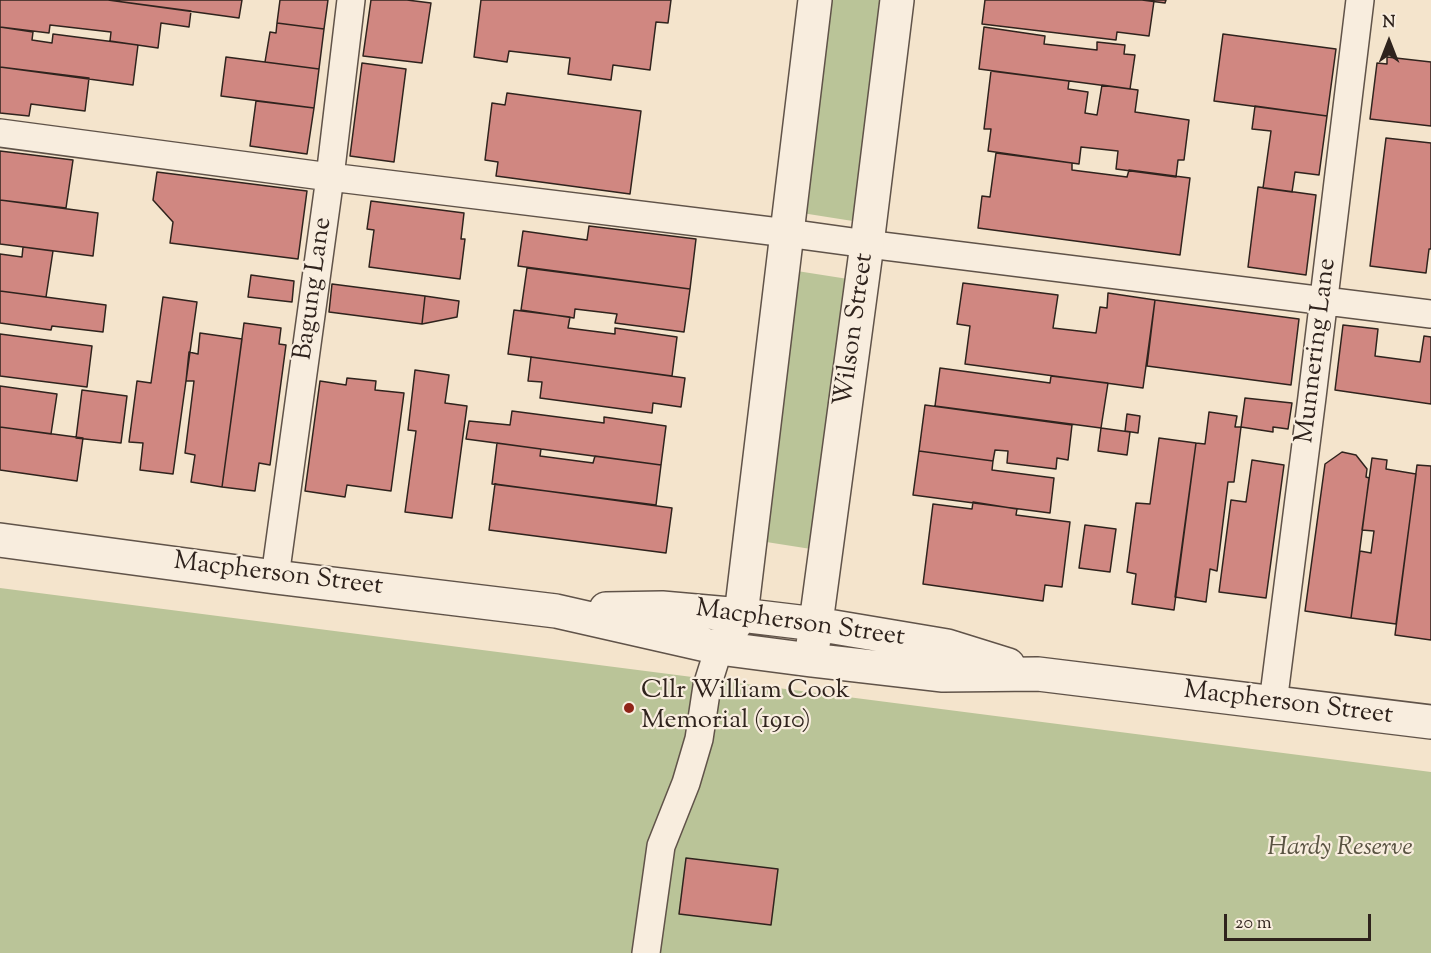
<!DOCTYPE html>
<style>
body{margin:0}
#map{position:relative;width:1431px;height:953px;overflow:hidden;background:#f4e4cc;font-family:"Sorts Mill Goudy",serif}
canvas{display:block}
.north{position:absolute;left:1359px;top:12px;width:60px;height:60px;-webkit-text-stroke:4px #f8edde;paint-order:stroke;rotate:0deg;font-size:16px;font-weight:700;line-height:24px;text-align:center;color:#2f231d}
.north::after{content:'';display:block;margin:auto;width:21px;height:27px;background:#2f231d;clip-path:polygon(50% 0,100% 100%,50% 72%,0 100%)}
.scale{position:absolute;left:1224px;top:914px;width:147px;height:27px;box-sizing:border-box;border:3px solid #2f231d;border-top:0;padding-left:8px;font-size:18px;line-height:21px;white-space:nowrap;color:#2f231d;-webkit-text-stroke:4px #f8edde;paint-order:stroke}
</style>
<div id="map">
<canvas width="1431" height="953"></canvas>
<div class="north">N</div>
<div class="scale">20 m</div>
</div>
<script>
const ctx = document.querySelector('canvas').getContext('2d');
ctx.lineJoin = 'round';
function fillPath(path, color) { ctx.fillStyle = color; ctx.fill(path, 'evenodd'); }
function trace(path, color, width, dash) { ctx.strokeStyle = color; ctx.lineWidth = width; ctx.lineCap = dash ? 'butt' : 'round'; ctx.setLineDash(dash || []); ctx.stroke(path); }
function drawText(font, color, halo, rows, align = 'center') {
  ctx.font = font + ' "Sorts Mill Goudy",serif'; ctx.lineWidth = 4.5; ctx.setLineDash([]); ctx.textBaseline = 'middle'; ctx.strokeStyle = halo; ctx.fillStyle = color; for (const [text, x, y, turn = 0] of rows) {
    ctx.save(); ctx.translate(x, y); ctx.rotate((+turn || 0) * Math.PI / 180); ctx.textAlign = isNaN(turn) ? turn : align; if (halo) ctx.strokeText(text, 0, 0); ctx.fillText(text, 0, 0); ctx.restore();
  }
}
const green = new Path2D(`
 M829,0h57l-27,222 -57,-9z
 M797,271l51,8 -37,270 -51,-8z
 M0,588l1431,184v181h-1431z`);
const building = new Path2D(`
 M0,0h108l83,11 -2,16 -28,-4 -3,25 -48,-7 1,-9 -61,-7 -1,8 -49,-6z
 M108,0h134l-3,18z
 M280,0h48l-4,29 -47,-6z
 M371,0h36l24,3 -9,60 -59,-7z
 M481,0h190l-3,23 -12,-1 -6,48 -37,-5 -2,15 -43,-6 2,-16 -61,-7 -2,11 -33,-5z
 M985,0h157l12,1 -5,35 -32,-4 -1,8 -134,-16z
 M1142,0h24l-1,3z
 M277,23l47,6 -5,40 -54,-7 5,-30 6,1z
 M0,27l33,5 -1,8 20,3 1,-9 85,11 -5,40 -133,-18z
 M984,27l61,9 -1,8 53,6v-8l28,3 -1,9 11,1 -5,34 -151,-20z
 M1223,34l113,15 -9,67 -113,-15z
 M226,57l93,12 -5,39 -93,-12z
 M1387,57l44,5v64l-61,-7 7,-56 10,1z
 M362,63l44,6 -12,93 -44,-6z
 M0,67l89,11 -4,33 -54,-7 -2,12 -29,-3z
 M991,71l78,10 -1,8 20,3 -3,21 12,2 5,-30 36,5 -3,22 54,8 -5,40h-6l-2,17 -60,-8 2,-18 -37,-4 -2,17 -91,-13 3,-22h-7z
 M507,93l134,18 -11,83 -134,-18 2,-14 -13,-2 7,-57 13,2z
 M256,101l58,7 -7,46 -57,-8z
 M1255,106l72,10 -8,59 -24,-3 -3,20 -29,-4 8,-57 -19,-2z
 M1386,138l45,5v106h-2l-3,24 -56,-7z
 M0,151l73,9 -7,48 -66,-8z
 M996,153l76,10v7l55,7 2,-7 61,8 -10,77 -202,-27 4,-32 8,1z
 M157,172l150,19 -9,68 -128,-16 3,-21 -20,-22z
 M1258,187l58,8 -10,80 -58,-8z
 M0,200l98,13 -5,43 -93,-12z
 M371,201l93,12 -3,26h4l-5,40 -91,-12 5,-37 -7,-1z
 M589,226l107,13 -6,50 -172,-23 5,-35 64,9z
 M23,247l30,4 -7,46 -46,-6v-37l22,3z
 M527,268l163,21 -6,43 -69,-9 2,-9 -42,-5 -1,9 -53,-8z
 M251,275l43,6 -2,21 -44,-5z
 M963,283l95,12 -5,33 43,5 4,-26 7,1 1,-15 47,7 -12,88 -178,-24 5,-38 -13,-2z
 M332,284l93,12 -3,28 -93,-12z
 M0,291l106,14 -3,27 -51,-6 -1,4 -51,-7z
 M425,296l34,5 -2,16 -35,7z
 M163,297l34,5 -24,172 -33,-4 3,-27 -14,-1 8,-61 14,2z
 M1155,300l144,19 -8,66 -144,-19z
 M514,310l56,7 -2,11 47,6v-6l62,9 -5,39 -164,-22z
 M244,323l37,5 -2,16 7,1 -16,120 -11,-2 -4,28 -33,-4z
 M1343,325l35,4 -3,27 45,6 4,-26 7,1v67l-96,-14z
 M200,333l42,6 -20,148 -31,-5 4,-27 -10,-2 9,-72h-8l3,-29 9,2z
 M0,334l92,12 -5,41 -87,-11z
 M531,357l154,21 -4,29 -28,-4 -1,10 -112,-15 2,-16 -14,-1z
 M940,368l110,15 1,-7 57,7 -7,45 -166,-22z
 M415,370l34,5 -4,28 22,3 -15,112 -47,-6 11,-81 -8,-1z
 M347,378l29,3 -1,9 29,3 -13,98 -44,-6 -2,12 -40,-6 15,-110 26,4z
 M0,386l57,8 -6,40 -51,-7z
 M82,390l45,6 -6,47 -45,-5z
 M1245,398l47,5 -4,26 -15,-2v5l-32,-5z
 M925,405l147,20 -4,35 -11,-2 -1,11 -49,-6 1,-12 -13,-1 -2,11 -74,-10z
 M512,411l92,12v-6l62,9 -5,39 -195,-26 3,-18 41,4z
 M1209,412l28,4 -2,11h6l-7,55h-6l-11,89 -7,-2 -4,33 -31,-5 21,-154 9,1z
 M1127,414l13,2 -2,17 -13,-2z
 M0,427l83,11 -6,43 -77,-11z
 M1101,428l29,4 -3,23 -29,-4z
 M1159,438l37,5 -22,167 -42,-6 4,-30 -9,-2 9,-69 14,1z
 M497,443l44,6 -1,7 53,7 2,-7 66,9 -5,40 -164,-21z
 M919,451l74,10 -1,9 62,8 -4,35 -137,-18z
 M1342,452l14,3 11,14 -1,8 3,1 -18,140 -46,-7 20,-147z
 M1372,458l15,2 -1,9 30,5 -20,150 -45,-6 9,-67 11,2 3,-22 -12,-1z
 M1252,460l32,5 -18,133 -47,-6 12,-92 15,2z
 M1417,465l14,1v174l-36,-5z
 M495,484l177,24 -6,45 -177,-23z
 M973,502l44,7 -1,6 54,7 -8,65 -17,-2 -2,16 -120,-17 10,-80 39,5z
 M1085,525l31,4 -6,43 -31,-4z
 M686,858l92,11 -7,56 -92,-11z`);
const lane = new Path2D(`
 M0,133l330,44 457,56 80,11 564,70
 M275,577l55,-400 21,-177
 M1273,703l39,-306 48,-397
 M646,953l15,-107 25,-63 13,-44 8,-53 12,-38`);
const street = new Path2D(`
 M0,540l275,37 281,34 163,37 92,12 132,15 95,-1 393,48
 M606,609l56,-1 79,7 75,9 131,22 61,19
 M719,648l22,-33 74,-615
 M811,660l56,-416 30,-244`);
const markers = [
 [629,708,6,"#8f2418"]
];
const streetNames = [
 ["Bagung Lane",315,289,-82],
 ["Wilson Street",856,330,-82],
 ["Munnering Lane",1318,351,-83],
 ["Macpherson Street",278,576,7],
 ["Macpherson Street",800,625,8],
 ["Macpherson Street",1288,705,7]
];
const poiNames = [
 ["Cllr William Cook",641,693],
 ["Memorial (1910)",641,723]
];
const parkNames = [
 ["Hardy Reserve",1340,850]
];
fillPath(green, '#bac498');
fillPath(building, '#d08781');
trace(building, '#2f231d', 1.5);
trace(lane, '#605349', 30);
trace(street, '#605349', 36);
trace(lane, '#f8edde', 27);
trace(street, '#f8edde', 33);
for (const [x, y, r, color] of markers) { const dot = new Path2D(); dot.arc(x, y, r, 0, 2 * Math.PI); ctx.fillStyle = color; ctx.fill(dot); trace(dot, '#f8edde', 2); }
drawText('26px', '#2f231d', '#f8edde', streetNames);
drawText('26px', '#2f231d', '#f8edde', poiNames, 'left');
drawText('italic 26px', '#595342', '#f8edde', parkNames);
</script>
